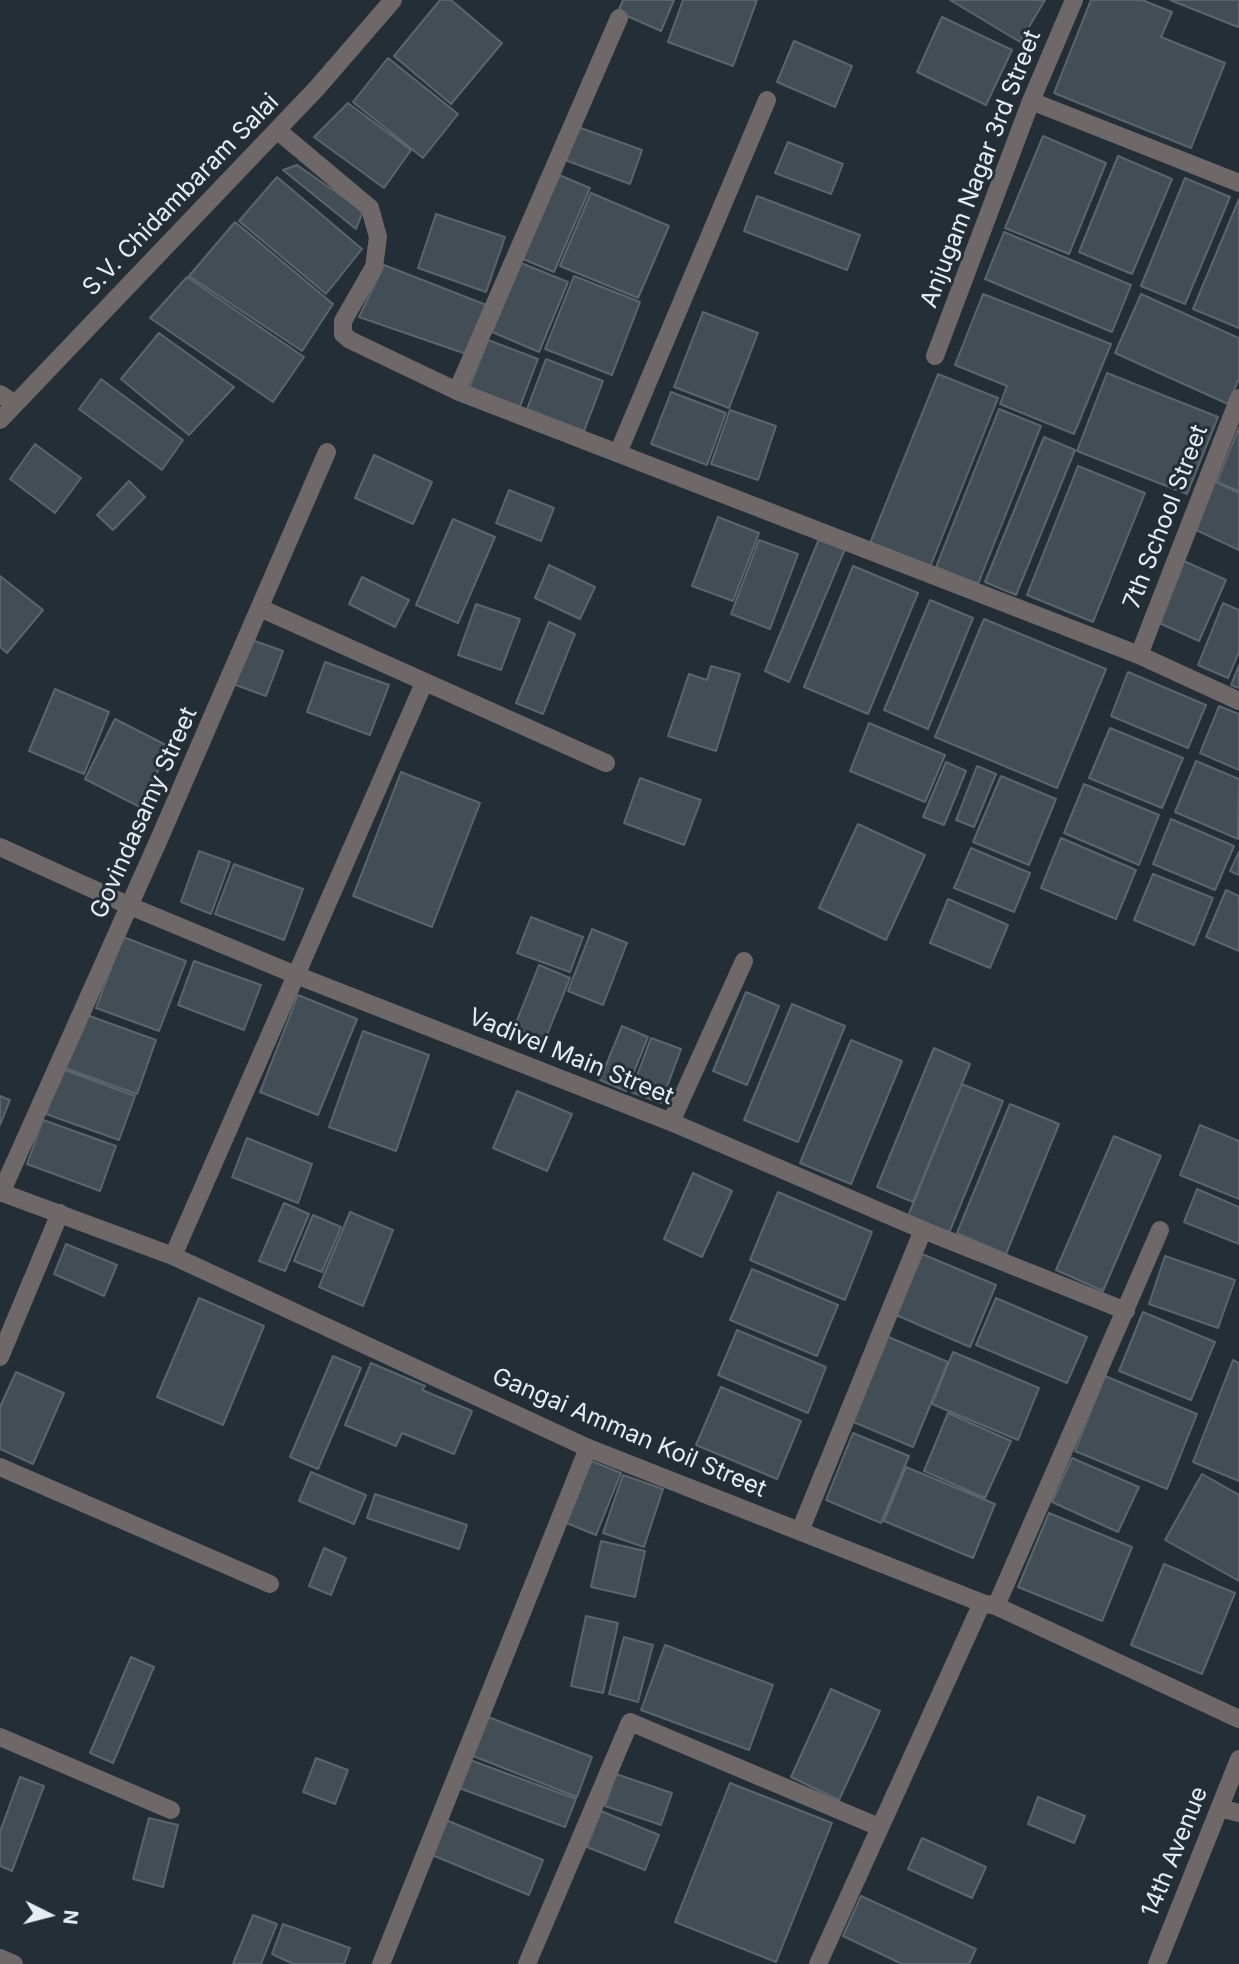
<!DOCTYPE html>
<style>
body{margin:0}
#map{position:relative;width:1239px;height:1964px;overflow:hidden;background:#242e36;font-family:Inter,sans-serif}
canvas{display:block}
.north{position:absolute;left:14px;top:1880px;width:70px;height:70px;-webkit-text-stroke:5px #242e36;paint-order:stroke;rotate:96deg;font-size:19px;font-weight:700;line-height:28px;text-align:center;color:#e7eef3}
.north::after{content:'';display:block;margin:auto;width:24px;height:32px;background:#e7eef3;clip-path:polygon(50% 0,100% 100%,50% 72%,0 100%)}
</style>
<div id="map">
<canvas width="1239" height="1964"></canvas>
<div class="north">N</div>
</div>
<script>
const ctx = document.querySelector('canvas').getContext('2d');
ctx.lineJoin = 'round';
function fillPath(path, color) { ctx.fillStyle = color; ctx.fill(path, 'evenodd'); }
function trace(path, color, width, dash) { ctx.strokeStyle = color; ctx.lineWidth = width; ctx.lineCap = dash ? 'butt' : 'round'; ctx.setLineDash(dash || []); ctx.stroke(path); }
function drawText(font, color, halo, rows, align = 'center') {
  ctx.font = font + ' Inter,sans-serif'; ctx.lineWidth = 6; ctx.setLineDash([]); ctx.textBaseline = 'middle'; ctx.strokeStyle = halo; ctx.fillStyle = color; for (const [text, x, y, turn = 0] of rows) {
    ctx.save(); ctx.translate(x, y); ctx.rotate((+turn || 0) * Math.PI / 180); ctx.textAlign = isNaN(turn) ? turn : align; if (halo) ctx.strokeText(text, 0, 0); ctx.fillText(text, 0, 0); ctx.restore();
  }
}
const building = new Path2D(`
 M440,0h11l51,43 -51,61 -57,-48z
 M623,0h51l-13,31 -43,-19z
 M683,0h74l-24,66 -65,-24z
 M950,0h95l-25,42z
 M1091,0h51l30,12 -11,25 64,26 -34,85 -137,-55z
 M1170,0h69v25l-1,2z
 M942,17l70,33 -26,55 -69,-33z
 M794,41l58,25 -17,41 -58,-25z
 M388,58l70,56 -35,44 -70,-56z
 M348,103l63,47 -27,38 -70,-51z
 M578,127l64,23 -12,34 -65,-24z
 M1043,136l63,27 -37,91 -64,-26z
 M788,142l55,22 -12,30 -56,-21z
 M1118,156l54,23 -40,95 -53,-22z
 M297,165l66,46 -7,18 -73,-59z
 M559,175l31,13 -36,84 -31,-13z
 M277,177l85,72 -36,45 -87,-73z
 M1185,178l45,19 -45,107 -44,-18z
 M591,193l78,33 -31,72 -78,-32z
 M757,196l103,39 -13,35 -103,-39z
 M1239,199v129l-46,-19z
 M436,214l69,23 -19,55 -68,-24z
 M235,222l98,82 -31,47 -113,-75z
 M1004,232l127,53 -19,47 -127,-53z
 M521,263l47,19 -29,70 -47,-20z
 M384,265l105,41 -17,50 -113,-39z
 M574,276l66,26 -28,73 -67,-26z
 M187,277l117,80 -31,45 -123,-84z
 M983,294l128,50 -37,90 -74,-30 7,-18 -52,-21z
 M1141,294l98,44v41l-11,25 -113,-51z
 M703,312l55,21 -29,75 -55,-21z
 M159,333l75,54 -45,48 -68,-56z
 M488,340l50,19 -19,50 -50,-20z
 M546,359l57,22 -19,50 -57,-22z
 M1107,373l111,44 -31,77 -110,-43z
 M938,374l60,24 -68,169 -60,-24z
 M101,379l82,61 -21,30 -83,-61z
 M671,392l55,21 -19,52 -56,-21z
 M999,409l42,17 -63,158 -42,-17z
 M730,410l46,16 -18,54 -47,-16z
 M1239,427v64l-22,-9z
 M1044,437l31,13 -59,145 -31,-13z
 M35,444l46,34 -26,35 -45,-34z
 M374,455l58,27 -19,42 -58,-26z
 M1078,466l67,27 -52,129 -66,-27z
 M129,481l16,16 -32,33 -16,-15z
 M1214,481l25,12v57l-43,-20z
 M509,490l45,18 -13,33 -45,-18z
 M718,517l41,16 -26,68 -41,-15z
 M453,519l42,18 -37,86 -42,-18z
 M819,539l26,10 -56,133 -24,-11z
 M759,540l39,14 -28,75 -39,-15z
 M1184,561l42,19 -27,61 -42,-19z
 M549,565l46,22 -15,32 -45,-21z
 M853,566l65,27 -50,121 -64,-27z
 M0,576l43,34 -36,43 -7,-6z
 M362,577l47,23 -14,27 -46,-23z
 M930,600l43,18 -45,111 -44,-19z
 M1223,603l16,7v42l-11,26 -30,-13z
 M476,604l44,15 -19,51 -43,-15z
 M984,619l122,50 -49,119 -122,-51z
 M549,622l26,12 -32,80 -27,-11z
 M249,639l34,12 -17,45 -33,-12z
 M325,662l64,23 -19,50 -63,-23z
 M1239,665v23l-8,-3z
 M711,666l29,8 -24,77 -48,-15 21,-62 18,6z
 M1128,672l78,33 -18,43 -77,-32z
 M55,689l54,23 -25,62 -55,-23z
 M1219,706l20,8v56l-39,-17z
 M115,719l55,28 -30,60 -55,-28z
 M869,723l76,32 -20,47 -75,-31z
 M1110,728l73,30 -21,50 -73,-30z
 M1196,761l43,18 -1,60 -63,-27z
 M946,762l20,9 -22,54 -21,-8z
 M977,766l19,8 -22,53 -18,-7z
 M401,772l79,31 -48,124 -79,-31z
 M1001,776l55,23 -27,66 -56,-23z
 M640,778l61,22 -17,45 -60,-22z
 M1084,784l75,31 -20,50 -75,-32z
 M1171,819l63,27 -19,44 -62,-26z
 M858,824l67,31 -39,85 -67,-32z
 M1061,838l75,32 -20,49 -75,-31z
 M971,848l59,25 -16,39 -60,-24z
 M199,851l31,11 -19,52 -30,-12z
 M1239,852v23l-9,-4z
 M234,864l69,25 -19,51 -69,-26z
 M1153,874l60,24 -19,47 -60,-25z
 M1226,890l13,6v55l-33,-14z
 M948,899l60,26 -18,43 -60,-25z
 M531,917l52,20 -13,35 -53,-19z
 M592,929l35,14 -24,62 -35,-14z
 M123,937l63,24 -27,70 -63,-23z
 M194,961l67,24 -17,45 -66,-25z
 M539,965l31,13 -25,62 -31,-12z
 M746,992l33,14 -32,79 -34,-14z
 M298,995l59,24 -39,96 -58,-23z
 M792,1004l53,22 -47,116 -54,-22z
 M84,1014l72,26 -19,54 -72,-26z
 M622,1026l26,11 -22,54 -26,-11z
 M363,1031l66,24 -33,96 -67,-24z
 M651,1038l30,11 -20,54 -30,-11z
 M851,1040l51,21 -51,123 -51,-21z
 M934,1048l36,16 -57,138 -36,-15z
 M62,1069l73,27 -16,44 -73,-26z
 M962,1084l41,17 -54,132 -41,-17z
 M517,1091l55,23 -25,57 -54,-23z
 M0,1096l10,4 -10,25z
 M1010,1104l49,20 -53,130 -49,-21z
 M43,1120l73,26 -16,45 -73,-27z
 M1200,1125l39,16v58l-59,-24z
 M1114,1136l47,20 -58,135 -47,-21z
 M247,1138l65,26 -14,39 -66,-26z
 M693,1173l39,18 -30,66 -38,-18z
 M1197,1189l42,18v37l-55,-22z
 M778,1192l94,40 -27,68 -95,-40z
 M284,1203l25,11 -24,57 -26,-10z
 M350,1212l43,18 -30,76 -44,-19z
 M313,1215l28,12 -19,45 -28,-11z
 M66,1244l51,21 -13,31 -50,-22z
 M922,1254l74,31 -26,62 -74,-32z
 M1165,1256l70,24 -17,48 -69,-24z
 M752,1269l86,36 -21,51 -87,-36z
 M199,1298l65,28 -41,99 -66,-28z
 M996,1298l91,39 -20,46 -91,-38z
 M1143,1312l72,30 -24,58 -72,-29z
 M737,1330l89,37 -18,46 -90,-38z
 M886,1336l62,26 -35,85 -62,-26z
 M953,1352l86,36 -21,52 -86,-36z
 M333,1356l28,12 -43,101 -28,-12z
 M1233,1360l6,3v118l-46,-19z
 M371,1363l54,23 -3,4 50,21 -18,43 -52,-21 -6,13 -51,-21z
 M16,1372l48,21 -31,71 -33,-15v-42z
 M1105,1376l92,38 -30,75 -92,-38z
 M721,1387l80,34 -24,58 -81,-34z
 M948,1413l63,28 -26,57 -61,-27z
 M853,1433l56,23 -28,67 -55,-23z
 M1072,1458l67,29 -21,45 -66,-30z
 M589,1460l32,13 -25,62 -32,-13z
 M906,1467l89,37 -22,54 -89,-37z
 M311,1472l55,23 -12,29 -55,-23z
 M1202,1474l37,21v86l-74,-41z
 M623,1475l40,14 -19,58 -41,-14z
 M375,1494l92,31 -8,24 -92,-31z
 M1049,1513l83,34 -30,74 -84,-34z
 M601,1541l44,10 -10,46 -44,-10z
 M324,1548l22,10 -15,37 -22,-9z
 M1164,1564l71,29 -33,81 -71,-29z
 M586,1616l32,7 -15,70 -32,-7z
 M624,1637l29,8 -15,57 -29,-8z
 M665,1645l108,40 -24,65 -108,-40z
 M131,1657l23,10 -41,96 -23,-10z
 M831,1689l49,22 -41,89 -48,-23z
 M488,1717l104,40 -15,40 -104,-41z
 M316,1758l32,12 -13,34 -32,-12z
 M470,1760l106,39 -11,28 -106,-39z
 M616,1774l56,19 -11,32 -56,-19z
 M20,1777l24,9 -32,85 -12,-5v-34z
 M730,1783l102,40 -56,139 -101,-40z
 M1038,1797l47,19 -11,27 -46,-19z
 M601,1811l58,24 -14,35 -58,-23z
 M149,1818l29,7 -15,62 -30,-8z
 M446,1820l97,40 -14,35 -97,-40z
 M922,1838l64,29 -14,31 -64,-29z
 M861,1896l115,53 -7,15h-67l-59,-28z
 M253,1915l24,9 -16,40h-28z
 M283,1924l67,24 -6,16h-51l-21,-10z`);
const minor = new Path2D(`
 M1031,101l208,82
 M277,130l93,78 8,29 -4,30 -31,54v13l7,6 107,51 682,264 100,46
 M935,356l96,-255 43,-101
 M457,391l162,-373
 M0,394l15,10
 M0,420l317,-332 76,-88
 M618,453l149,-353
 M260,608l346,155
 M1139,655l100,-257
 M0,847l130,59 166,69 375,147 252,108 203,81
 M671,1122l73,-161
 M1,1193l159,-356 167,-385
 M173,1256l251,-573
 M0,1357l60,-144
 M0,1467l270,117
 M800,1531l123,-301
 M996,1606l164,-376
 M0,1737l171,73
 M1220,1808l19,5
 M0,1958l14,6
 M381,1964l207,-516
 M527,1964l103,-242 249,105
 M818,1964l164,-361`);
const tertiary = new Path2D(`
 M0,1192l173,64 415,192 394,155 14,3 243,113
 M1157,1964l82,-205`);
const streetNames = [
 ["Anjugam Nagar 3rd Street",981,169,-69],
 ["S.V. Chidambaram Salai",181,195,-46],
 ["7th School Street",1166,517,-69],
 ["Govindasamy Street",144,813,-66],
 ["Vadivel Main Street",571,1057,22],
 ["Gangai Amman Koil Street",629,1433,23],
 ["14th Avenue",1175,1852,-68]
];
fillPath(building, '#424d55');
trace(building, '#5a656e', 2);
trace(minor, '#6f6869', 18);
trace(tertiary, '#6f6869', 18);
drawText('24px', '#e7eef3', '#242e36', streetNames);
</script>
